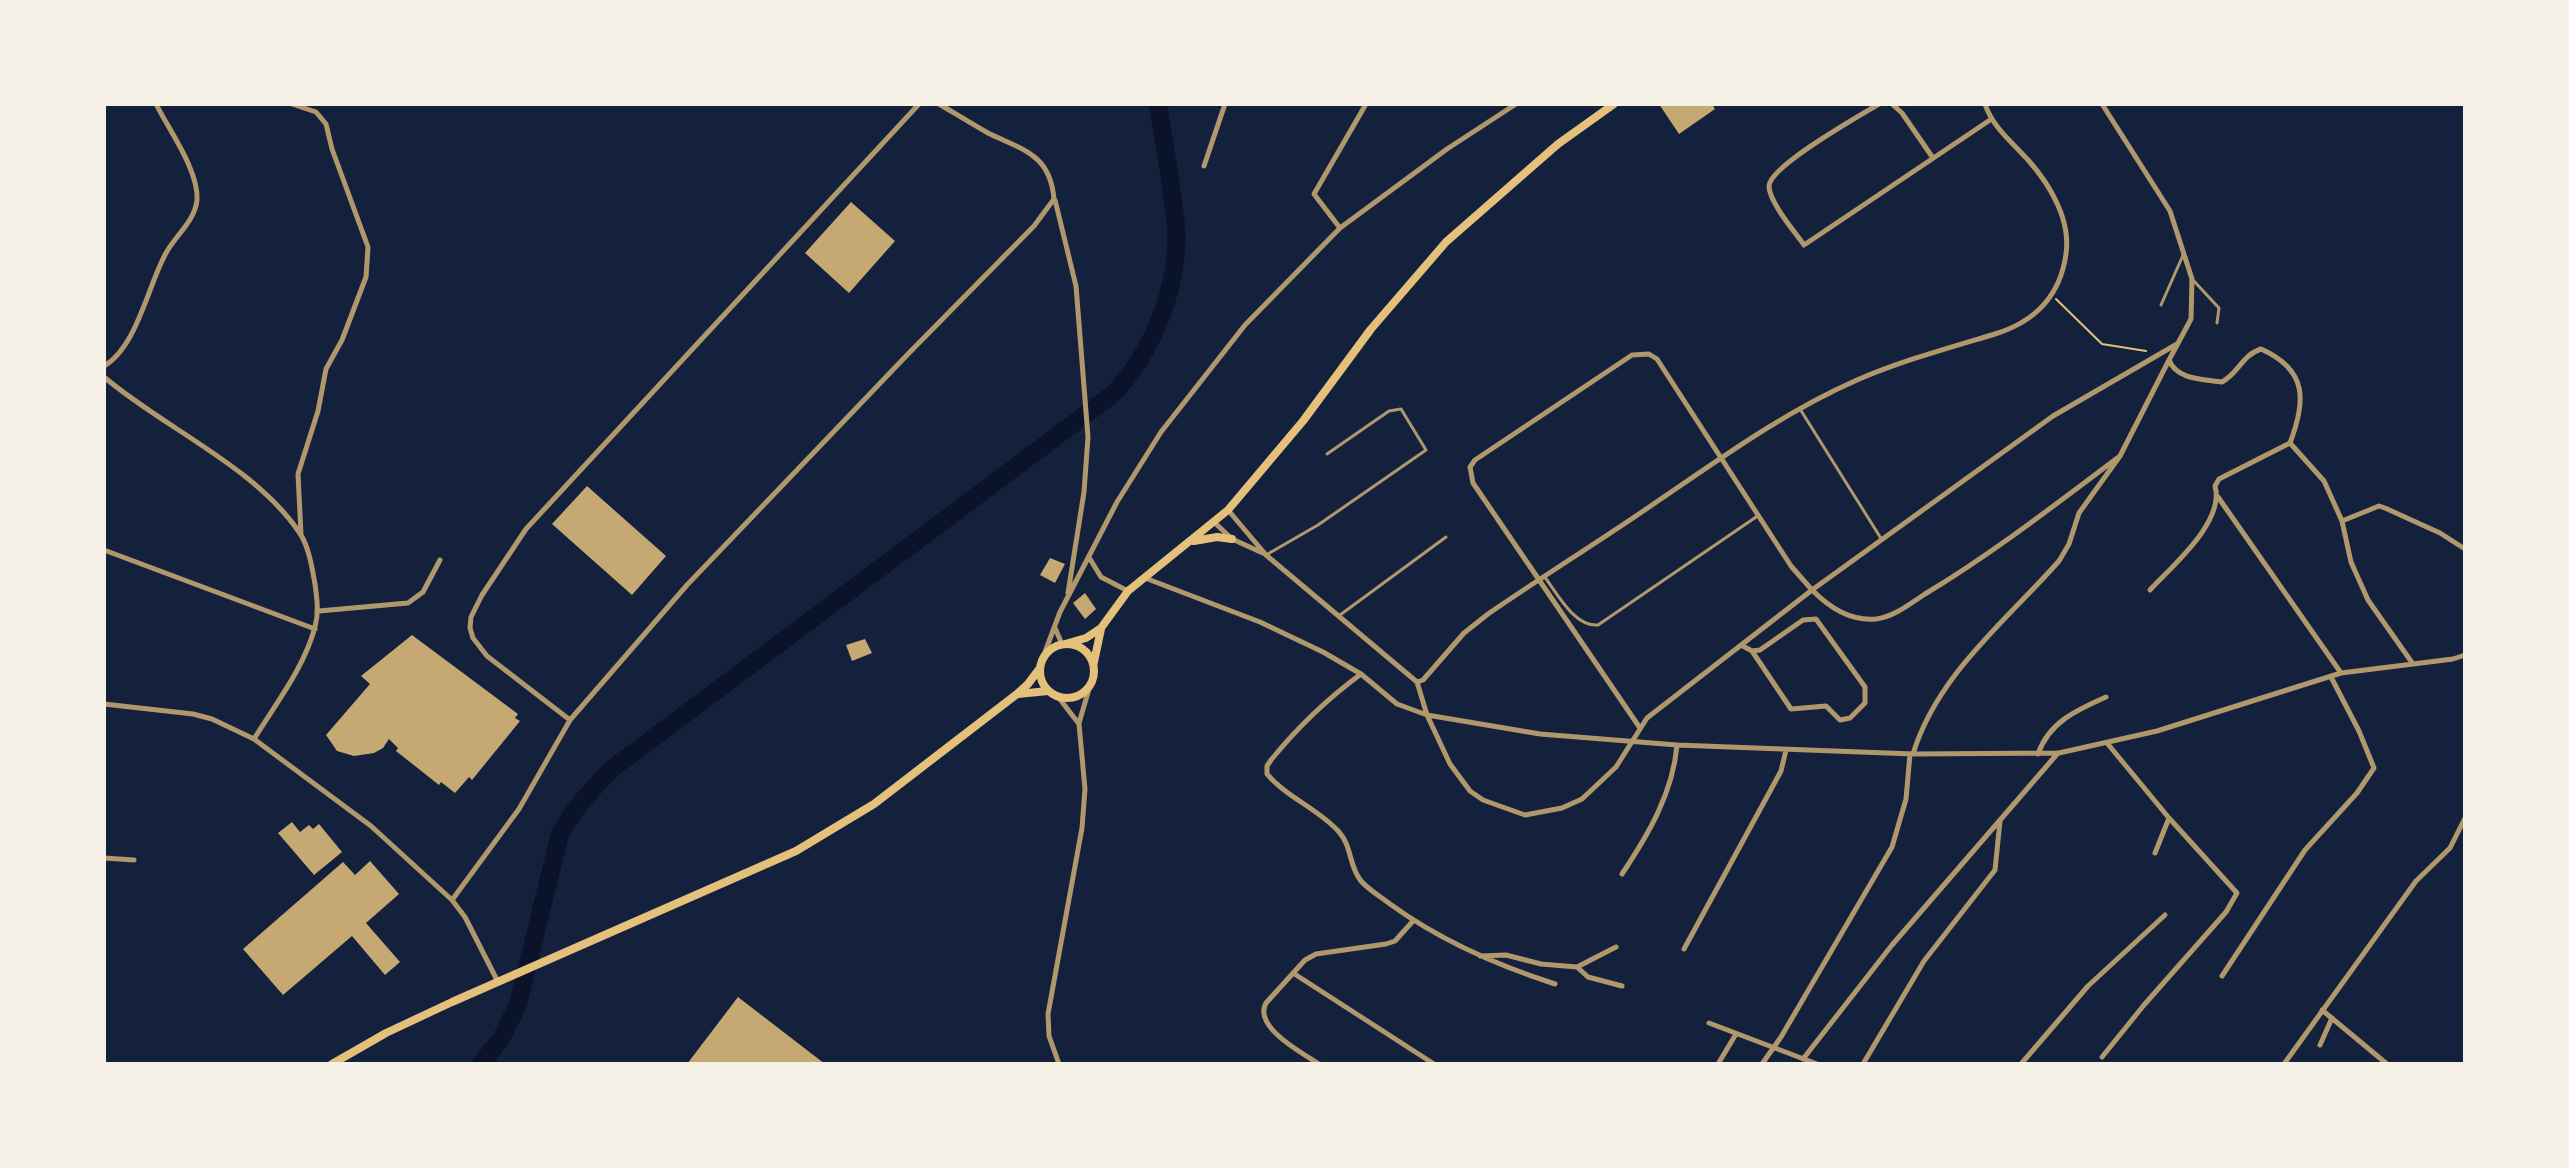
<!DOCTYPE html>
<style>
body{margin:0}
#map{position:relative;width:2569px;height:1168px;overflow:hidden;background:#14213d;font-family:Montserrat,sans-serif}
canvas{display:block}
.frame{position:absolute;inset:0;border:106px solid #f6f1e7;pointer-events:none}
</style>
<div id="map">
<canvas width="2569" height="1168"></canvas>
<div class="frame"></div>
</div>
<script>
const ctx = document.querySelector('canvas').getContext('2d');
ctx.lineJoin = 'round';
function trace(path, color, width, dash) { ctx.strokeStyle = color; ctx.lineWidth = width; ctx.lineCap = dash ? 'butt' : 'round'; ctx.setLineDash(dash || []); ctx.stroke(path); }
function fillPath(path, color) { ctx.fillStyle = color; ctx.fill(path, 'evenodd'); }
const river = new Path2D(`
 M481,1064l21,-27 16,-33 42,-170c14,-26 32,-45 53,-66l500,-374c40,-42 67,-109 63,-168 -4,-41 -12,-82 -18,-122`);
const building = new Path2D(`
 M1659,104h53l3,5 -36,25z
 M851,202l44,39 -46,52 -44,-40z
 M587,486l79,70 -34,39 -80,-71z
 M1050,558l15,6 -10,19 -15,-8z
 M1085,593l11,16 -11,10 -12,-16z
 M412,635l106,79 -3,4 5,3 -48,59 -3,-3 -14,16 -14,-11 -2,3 -43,-34 2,-3 -9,-9 -6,9 -9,5 -20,3 -17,-5 -11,-16 44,-51 -9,-8z
 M865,639l7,14 -20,8 -6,-16z
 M292,822l8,10 9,-7 4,4 6,-5 23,28 -28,23 -36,-42z
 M370,861l29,33 -33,29 34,39 -15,13 -33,-39 -69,59 -40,-46 100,-87 12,13z
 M738,997l87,67h-138z`);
const path = new Path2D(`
 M2056,299l46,45 44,7`);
const service = new Path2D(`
 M2192,279l27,29 -2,15
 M2161,305l23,-52
 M1800,409l82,131
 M1266,555l52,-30 108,-75 -25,-41 -12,2 -62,43
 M1544,576c13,17 30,51 54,49l161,-110
 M1340,615l106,-78`);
const minor = new Path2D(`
 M292,104l24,8 10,12 6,25 36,98 -2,30 -24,63 -16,29 -8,42 -20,63 3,60
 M1879,104c-20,12 -109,62 -110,82 0,16 26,46 35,59l186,-125
 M1892,104l10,9 31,45
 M2102,104l68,107 22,68 -1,40 -22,41c8,20 34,19 53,22 16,-8 20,-27 39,-33 47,21 45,52 29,94l34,38 18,40 9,41 17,38 45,64
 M1204,166l21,-62
 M1055,200l21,86 12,151 -4,55 -16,101
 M1340,228l-26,-34 52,-90
 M104,366c33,-19 44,-81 62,-113 9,-17 29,-32 31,-53 2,-29 -28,-70 -41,-96
 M104,377c60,51 150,89 195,155 10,14 13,36 16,52 2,15 4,28 0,43 -11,41 -39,76 -61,112
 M2218,497l123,176
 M1228,510l38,45 151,127 10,33 23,49 20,27 13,9 42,15 37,-7 20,-9 34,-32 31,-49 165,-128c18,18 38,31 64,29 18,-2 35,-16 49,-25 68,-41 131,-90 195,-138
 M2342,521l37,-15 6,2 55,25 25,16
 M1215,523l17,16 33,15
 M104,550l211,79
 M1090,559l11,18 27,14
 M1145,578l115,44 63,30 38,22 36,30 30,11 113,19 137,11 236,9 146,-1 98,-22 184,-58 112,-14 12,-4
 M2150,590c22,-24 75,-68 65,-104l4,-7 71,-36
 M319,611l89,-8 15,-11 17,-32
 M1055,628l7,16
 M1741,645l11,6 39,58 35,-3 14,14 10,-2 15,-15v-16l-49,-68 -13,1 -43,30 -8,1
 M1042,660l18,-48 57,-110 44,-70 84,-107 95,-97 107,-79 69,-45
 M1361,674c-34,25 -64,54 -90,86l-4,6v8c20,24 52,35 72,58 13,14 10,35 22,49 8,9 20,16 29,23 51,37 106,61 165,80
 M1417,682l6,-2 41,-47 24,-19c55,-38 112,-73 167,-111 65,-44 129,-91 202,-123 44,-19 91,-32 138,-46 39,-12 65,-37 71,-80 5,-34 -16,-69 -37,-93 -17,-19 -36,-33 -44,-57
 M104,704l89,10 19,5 42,20 117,87 81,74 13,17 33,65
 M570,720l-83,-64 -14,-18 -3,-10 1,-11 11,-22 44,-66 393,-425
 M1079,723l10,-34
 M1640,728l-167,-245 -3,-16 5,-7 157,-105 17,-1 8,5 134,207 21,24 241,-174 124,-72
 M1913,754c24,-79 93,-133 146,-193l10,-17 10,-31 41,-57 49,-96
 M2038,754c11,-32 39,-44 68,-57
 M2155,853l14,-35
 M104,858l30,2
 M1622,874c26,-39 51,-81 55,-129
 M452,900l67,-91 51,-89 117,-135 221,-231 126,-128 20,-27c-4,-45 -31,-49 -66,-66 -16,-9 -32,-19 -49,-29
 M1684,949l97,-178 5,-21
 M1480,956l26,-1 35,9 36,3 39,-20
 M1577,967l11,10 34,9
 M1293,973l141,91
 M2222,976l83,-126 52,-57 17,-25 -15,-37 -28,-54
 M2322,1010l65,54
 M1709,1023l108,41
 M2320,1045l12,-27
 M2102,1057l42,-52 82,-93 11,-19 -68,-75 -62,-75
 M1803,1059l89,-114 166,-192
 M1059,1064l-10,-28 -1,-22 34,-186 3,-39 -6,-65 -20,-26
 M1319,1064c-17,-11 -66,-37 -53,-61l39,-43 11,-6 70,-10 9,-3 18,-20
 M1718,1064l18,-30
 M1762,1064l19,-27 111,-190 14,-48 4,-45
 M1863,1064l61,-103 71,-91 5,-49
 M2021,1064l67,-78 77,-71
 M2284,1064l132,-183 34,-33 15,-30`);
const primary = new Path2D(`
 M1194,541l23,-4 15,2
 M1040 671a27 27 0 1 1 54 0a27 27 0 1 1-54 0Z
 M1065,644l21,-6 15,-10 27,-37 100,-81 75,-89 68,-92 75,-87 112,-98 56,-40
 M1094,662l7,-33
 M1018,694l30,-3
 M332,1064l54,-31 66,-31 344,-151 78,-47 143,-110 11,-10 12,-16`);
trace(river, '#0b132b', 18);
fillPath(building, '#c6a872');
trace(path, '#e5c07b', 2);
trace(service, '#b1986c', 3);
trace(minor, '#b1986c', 5);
trace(primary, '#e5c07b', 8);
</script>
